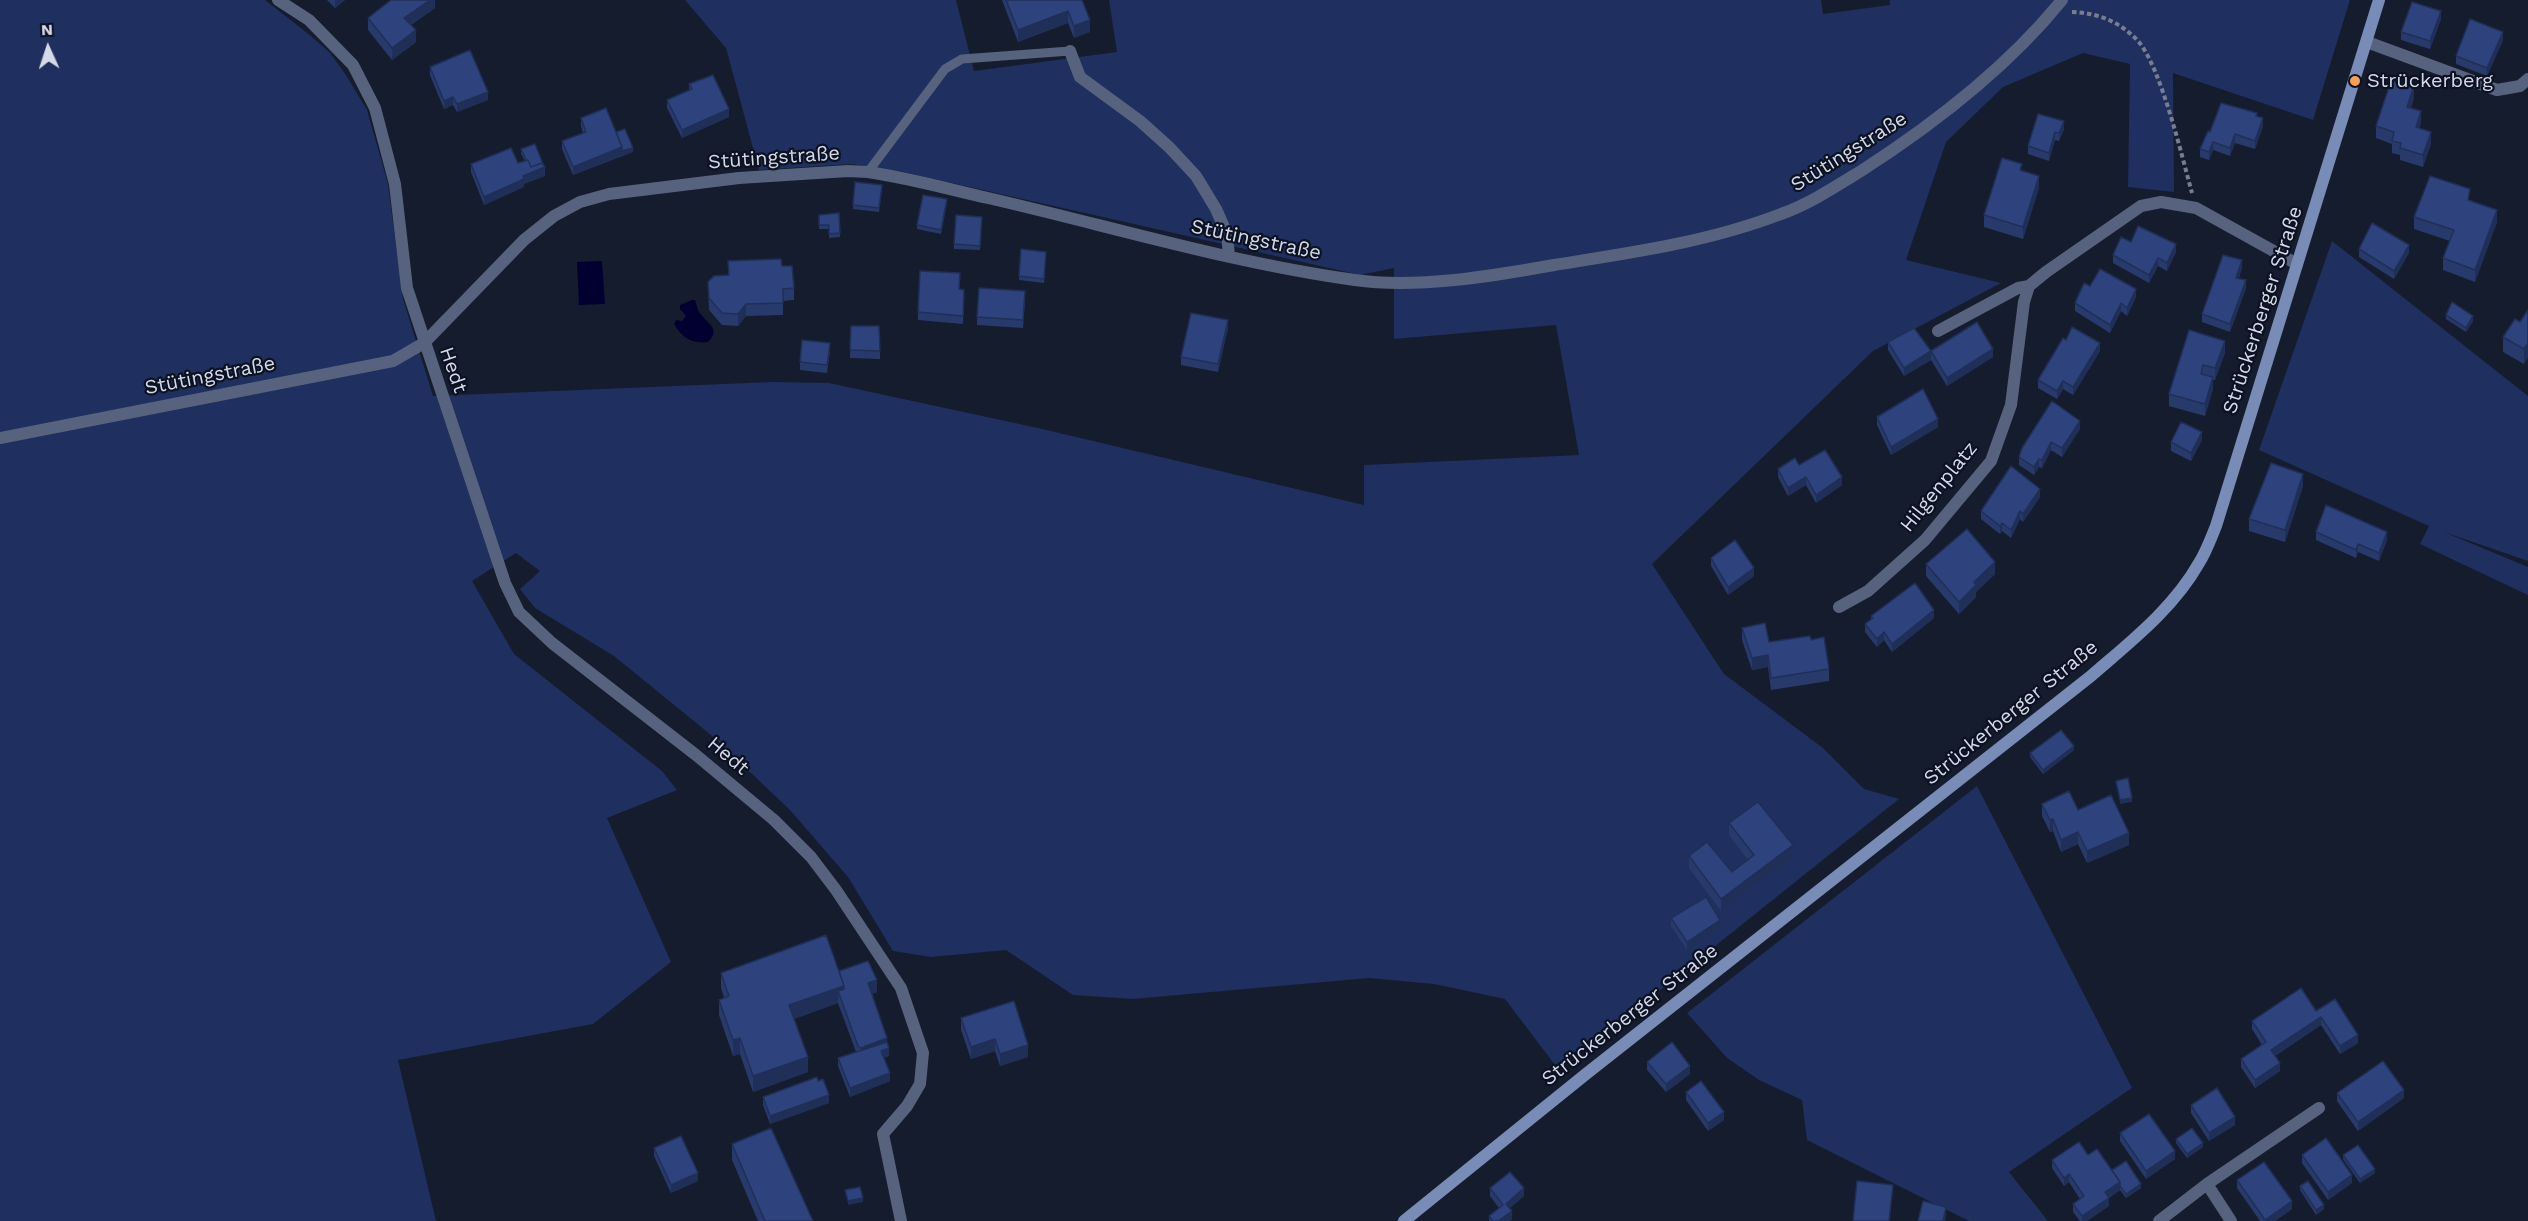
<!DOCTYPE html>
<meta charset="utf-8">
<style>
body{margin:0}
#map{position:relative;width:2528px;height:1221px;overflow:hidden;background:#151c2d;font-family:"Work Sans",sans-serif}
canvas{display:block}
.north{position:absolute;left:18px;top:18px;width:60px;height:60px;-webkit-text-stroke:4px #0c1223;paint-order:stroke;rotate:357deg;font-size:16px;font-weight:700;line-height:24px;text-align:center;color:#d5dae7}
.north::after{content:'';display:block;margin:auto;width:21px;height:27px;background:#d5dae7;clip-path:polygon(50% 0,100% 100%,50% 72%,0 100%)}
</style>
<div id="map">
<canvas width="2528" height="1221"></canvas>
<div class="north">N</div>
</div>
<script>
const ctx = document.querySelector('canvas').getContext('2d');
ctx.lineJoin = 'round';
function fillPath(path, color) { ctx.fillStyle = color; ctx.fill(path, 'evenodd'); }
function trace(path, color, width, dash) { ctx.strokeStyle = color; ctx.lineWidth = width; ctx.lineCap = dash ? 'butt' : 'round'; ctx.setLineDash(dash || []); ctx.stroke(path); }
function drawText(font, color, halo, rows, align = 'center') {
  ctx.font = font + ' "Work Sans",sans-serif'; ctx.lineWidth = 4.5; ctx.setLineDash([]); ctx.textBaseline = 'middle'; ctx.strokeStyle = halo; ctx.fillStyle = color; for (const [text, x, y, turn = 0] of rows) {
    ctx.save(); ctx.translate(x, y); ctx.rotate((+turn || 0) * Math.PI / 180); ctx.textAlign = isNaN(turn) ? turn : align; if (halo) ctx.strokeText(text, 0, 0); ctx.fillText(text, 0, 0); ctx.restore();
  }
}
const green = new Path2D(`
 M0,0h265l46,36 19,17 16,22 21,35 21,74 15,115 30,97 339,-14 57,1 209,45 326,77v-40l215,-10 -23,-130 -162,14v-71l-34,7 -457,-103 -52,-8 -92,6 -33,-122 -41,-48h271l18,71 143,-19 -8,-52h712l2,14 67,-9v-5h460l-37,120 -140,-47 1,119 -46,-5 2,-123 -47,-11 -80,34 -57,55 -40,118 95,23 -128,68 -221,213 72,110 99,74 41,41 35,10 -290,232 -54,34 -50,-66 -71,-15 -65,-6 -236,21 -60,-4 -67,-45 -75,7 -38,-6 -45,-74 -58,-67 -79,-75 -97,-79 -79,-48 -15,-19 20,-18 -24,-18 -44,28 42,73 148,117 15,19 -70,28 64,144 -78,62 -195,36 38,161h-436z
 M2332,241l196,155v165l-84,-29 84,35v28l-108,-51 9,-18 -170,-76z
 M1977,786l155,302 -123,84 39,49h-79l-162,-81 -5,-40 -43,-20 -32,-22 -40,-45z`);
const water = new Path2D(`
 M602,261l3,43 -26,1 -2,-43z
 M692,300h3c1,3 2,7 3,10 6,12 25,18 10,32 -16,2 -26,-4 -34,-18l2,-4 6,1 4,-5 -6,-7v-4z`);
const path = new Path2D(`
 M2072,12c27,1 48,10 66,29 23,26 44,116 54,152`);
const lane = new Path2D(`
 M868,172l77,-103 17,-10 108,-8`);
const street = new Path2D(`
 M278,0l31,20 44,45 22,43 20,76 12,104 98,295 14,29 33,31 144,112 78,65 37,37 25,33 65,98 22,65 -3,31 -13,22 -24,28 18,87
 M2367,42l130,48 23,-4 8,-7
 M1070,51l10,26 60,44 29,26 27,29 20,33 11,25 2,22
 M1938,331l80,-43 11,-2
 M0,438l393,-77 31,-18 100,-103 30,-24 26,-14 29,-8 130,-16 109,-7 20,1c41,6 80,17 120,26 122,28 243,65 367,82 61,9 138,-4 199,-15 77,-12 154,-23 227,-51 28,-10 54,-27 80,-43 73,-47 146,-103 201,-171
 M1839,607l29,-16 57,-51 66,-79 20,-56 13,-103 5,-16 17,-14 95,-66 20,-4 35,6 101,56
 M2207,1184l24,37
 M2159,1221l48,-37 112,-76`);
const secondary = new Path2D(`
 M1404,1221l182,-147 505,-398c39,-34 82,-67 108,-113 7,-11 12,-25 17,-37l163,-526`);
const wall = new Path2D(`
 M327,0h18l-10,8z
 M435,0v8l-24,17 5,17 -24,18 -24,-30v-12z
 M1002,0h80l8,32 -16,6 -6,-15 -50,19z
 M2441,19l-11,30 -29,-9v-8z
 M2503,40l-16,36 -31,-12v-8z
 M430,67l58,33 -31,12 -4,-7 -9,4 -14,-34z
 M689,84l40,33 -47,21 -15,-30v-8l22,-10z
 M2414,98l-3,10 10,15 -2,5 12,16 -8,23 -23,-7v-5l-8,-2v-9l-16,-6v-12z
 M2257,116l6,10 -8,23 -20,-6 -5,13 -17,-6 -4,10 -9,-3v-8l10,-17z
 M581,118l35,14 17,20 -60,23 -11,-26v-8l21,-8 -2,-7z
 M2064,129l-5,12 -4,-1 -6,21 -21,-7v-8z
 M521,149l24,27 -21,8v3l-40,18 -13,-33v-8l47,-1 7,-2 -4,-7z
 M2039,188l-16,51 -39,-12v-12z
 M882,189l-3,23 -26,-3v-4z
 M2470,201l27,21 -22,60 -32,-12v-12l7,-17 -36,-12v-12z
 M947,203l-6,31 -24,-5v-4z
 M839,213l1,24 -11,1v-9h-10v-14z
 M982,217l-2,33 -26,-1v-5z
 M2131,242l45,10 -9,19 -9,-5 -9,17 -36,-20v-8z
 M1021,249l25,3 -2,31 -25,-3z
 M2359,249l50,4 -15,26 -35,-22z
 M728,261l54,5 12,22v12l-11,1v14l-37,1 -8,10 -16,-1 -13,-15 -1,-28 20,-7z
 M2242,268l-3,10 7,10 -16,44 -28,-10v-8z
 M960,281l-1,8 5,1 -1,34 -45,-4v-8z
 M2090,286l46,11 -9,19 -6,-5 -11,22 -35,-22v-8z
 M1025,299l-2,29 -46,-3v-8z
 M2528,310l-4,54 -21,-12v-15l17,-15z
 M2446,315l27,6 -7,11 -20,-13z
 M851,326l29,25v8l-30,-1z
 M1228,328l-10,44 -37,-7v-8z
 M2189,330l36,23 -10,27h-2v9l-8,27 -36,-10v-12z
 M2066,340l34,11 -27,44 -10,-6 -6,10 -19,-11v-8z
 M1888,342l43,9 62,6 -46,29 -16,-26 -27,16 -16,-26z
 M830,351l-3,22 -27,-3v-8z
 M1877,417l61,10 -47,28 -14,-30z
 M2080,429l-18,28 -11,-7 -9,18 -3,-1 -5,8 -15,-10v-8z
 M2202,440l-11,21 -20,-10v-9z
 M1799,465l43,20 -26,18 -10,-18 -18,11 -10,-19v-8z
 M2303,486l-18,56 -36,-11v-12z
 M2040,497l-17,25 -3,-3 -9,19 -9,-7 -2,3 -19,-15v-8z
 M2316,532l71,8 -8,21 -21,-9 -2,6 -40,-18z
 M1711,558l43,18 -26,19 -17,-29z
 M1926,564l69,10 -19,18v5l-17,17 -33,-38z
 M1871,616l63,2 -42,34 -8,-12 -7,7 -12,-15v-8l6,-5z
 M1742,628l27,14 42,-2 18,29v12l-58,9 -3,-23 -16,3 -10,-30z
 M2074,750l-31,24 -13,-17v-4z
 M2042,804l36,6 51,35 -42,18 -9,-19 -17,8 -8,-21 -3,1 -8,-16z
 M1729,823l64,34 -72,54 -32,-43v-12l43,16 16,-12 -19,-25z
 M1671,918l49,10 -33,22 -16,-24z
 M839,971l38,21 -5,2 15,48 2,14 -5,2 6,23 -40,16 -12,-31v-8l18,-6 -18,-49 -44,16 14,53 -55,20 -13,-38 -7,2 -14,-41v-15l5,-2 -3,-10v-15z
 M2316,1011l42,32 -18,11 -19,-29 -46,31 5,15 -25,17 -14,-21v-8l21,-14 -10,-16v-8z
 M961,1018l67,39 -28,9 -5,-15 -24,8 -10,-29z
 M1647,1062l43,12 -24,18 -19,-22z
 M1686,1092l38,28 -16,11 -22,-31z
 M2337,1093l67,5 -46,33 -21,-30z
 M763,1097l66,6 -59,21 -7,-19z
 M2191,1105l44,20 -26,16 -18,-28z
 M2120,1133l55,26 -29,20 -26,-38z
 M2176,1139l27,8 -16,11 -11,-15z
 M732,1144l81,77h-55l-26,-61z
 M654,1148l44,33 -27,12 -17,-37z
 M2088,1155l53,33 -15,10 -6,-8 -11,8v8l-22,15h-7l-7,-9v-8l7,-5 -11,-17 -5,4 -12,-18v-8z
 M2302,1155l50,28 -24,17 -26,-37z
 M2343,1155l32,18 -15,10 -17,-24z
 M2237,1180l55,29 -17,12h-15l-23,-33z
 M2300,1186l24,23 -8,6 -16,-25z
 M1490,1188l34,8 -15,12 3,11 -3,2h-20v-5l10,-8 -9,-12z`);
const shadedWall = new Path2D(`
 M335,0h10l-10,8z
 M430,0h5v8l-31,21v-11z
 M1068,11v12l-50,19v-12z
 M2441,11v8l-11,30v-8z
 M1090,20v12l-16,6v-12z
 M416,30v12l-24,18v-12z
 M2503,32v8l-16,36v-8z
 M2414,86v12l-7,21v-12z
 M488,92v8l-31,12v-8z
 M453,97v8l-9,4v-8z
 M729,109v8l-47,21v-8z
 M2421,111v12l-5,15v-11z
 M2263,118v8l-8,23v-8z
 M2064,121v8l-5,12v-8z
 M2055,132v8l-6,21v-8z
 M2431,132v12l-8,23v-12z
 M2235,134v9l-5,13v-8z
 M2213,142v8l-4,10v-8z
 M622,147l11,1v4l-60,23v-8z
 M545,167v9l-21,8v3l-40,18v-8l39,-21z
 M2039,176v12l-16,51v-12z
 M2497,210v12l-22,60v-12z
 M2176,244v8l-9,19v-8z
 M2409,245v8l-15,26v-8z
 M2158,258v8l-9,17v-8z
 M2242,260v8l-6,18v-8z
 M2246,280v8l-16,44v-8z
 M2136,289v8l-9,19v-8z
 M2121,303v8l-11,22v-8z
 M746,304v12l-8,10v-12z
 M2473,316v5l-7,11v-4z
 M1228,320v8l-10,44v-8z
 M2225,341v12l-10,27v-12z
 M2100,343v8l-27,44v-8z
 M2528,343v15l-4,6v-15z
 M1993,349v8l-46,29v-8z
 M1931,351v9l-27,16v-8z
 M2213,377v12l-8,27v-12z
 M2063,381v8l-6,10v-8z
 M1938,419v8l-47,28v-8z
 M2080,421v8l-18,28v-9z
 M2202,432v8l-11,21v-8z
 M2051,442v8l-9,18v-8z
 M2039,459v8l-5,8v-8z
 M2303,474v12l-18,56v-12z
 M1806,477v8l-18,11v-8z
 M1842,477v8l-26,18v-8z
 M2040,489v8l-17,25v-8z
 M2020,511v8l-9,19v-8z
 M2002,523v8l-2,3v-8z
 M2387,532v8l-8,21v-8z
 M2358,544v8l-2,6v-8z
 M1995,562v12l-19,18v5l-17,17v-12l15,-20z
 M1754,568v8l-26,19v-8z
 M1934,610v8l-42,34v-8z
 M1884,632v8l-7,7v-8z
 M1768,655v12l-16,3v-12z
 M2074,746v4l-31,24v-4z
 M2132,798v4l-12,2v-4z
 M2053,819v12l-3,1v-12z
 M2078,832v12l-17,8v-12z
 M2129,833v12l-42,18v-12z
 M1793,845v12l-72,54v-12z
 M1720,920v8l-33,22v-8z
 M877,980v12l-9,3v-12z
 M844,986v15l-6,-10v12l-49,18v-16z
 M2321,1017v8l-50,33v-8z
 M2358,1035v8l-18,11v-8z
 M740,1038v16l-7,2v-16z
 M887,1038v11l2,-1v8l-8,3 -20,1v-12z
 M995,1039v12l-24,8v-12z
 M1028,1045v12l-28,9v-12z
 M808,1057v15l-55,20v-16z
 M2280,1063v8l-25,17v-8z
 M1690,1066v8l-24,18v-8z
 M890,1073v8l-40,16v-9z
 M2404,1090v8l-46,33v-9z
 M829,1095v8l-59,21v-8z
 M1724,1112v8l-16,11v-8z
 M2235,1117v8l-26,16v-8z
 M2203,1143v4l-16,11v-4z
 M2175,1151v8l-29,20v-8z
 M2375,1169v4l-15,10v-4z
 M698,1173v8l-27,12v-8z
 M2069,1174v8l-5,4v-8z
 M2352,1175v8l-24,17v-8z
 M2120,1182v8l-15,10v-8z
 M2141,1184v4l-15,10v-4z
 M1893,1185l-3,36h-1z
 M1524,1188v8l-18,16v-8z
 M863,1198v4l-15,3v-4z
 M2109,1198v8l-22,15h-5v-5z
 M2292,1201v8l-17,12h-10v-1z
 M2324,1205v4l-8,6v-5z
 M1946,1207v8l-1,6h-2z
 M1512,1211v8l-3,2h-11z`);
const building = new Path2D(`
 M391,0h39l-26,18 12,12 -24,18 -24,-30z
 M1006,0h76l8,20 -16,6 -6,-15 -50,19z
 M2412,2l29,9 -11,30 -29,-9z
 M2470,19l33,13 -16,36 -31,-12z
 M470,50l18,42 -31,12 -4,-7 -9,4 -14,-34z
 M713,75l16,34 -47,21 -15,-30 25,-11 -3,-5z
 M2391,81l23,5 -7,21 14,4 -5,16 15,5 -8,23 -23,-7 1,-5 -9,-2 2,-9 -18,-6z
 M2221,103l36,10 -1,3 7,2 -8,23 -20,-7 -5,14 -17,-6 -4,10 -9,-3 8,-18 2,1z
 M606,108l16,39 -49,20 -11,-26 24,-9 -5,-14z
 M2038,114l26,7 -5,12 -4,-1 -6,21 -21,-7z
 M625,129l8,19 -11,3v-4l-6,-15z
 M535,144l8,20 -1,-1 -11,4 -3,-7h-2l-5,-11z
 M511,148l7,15 10,-3 3,7 11,-4 3,4 -22,9 1,3 -40,18 -13,-33z
 M2002,158l20,6 -2,6 19,6 -16,51 -39,-12z
 M2430,176l40,13 -2,11 29,10 -22,60 -32,-12 11,-28 -40,-13z
 M855,182l27,3 -3,23 -26,-3z
 M923,195l24,4 -6,31 -24,-5z
 M839,213l1,20 -11,1v-9h-10v-10z
 M956,215l26,2 -2,29 -26,-2z
 M2372,223l37,22 -15,26 -35,-22z
 M2138,226l38,18 -9,19 -9,-5 -9,17 -36,-20 8,-18 10,5z
 M1021,249l25,3 -2,27 -25,-3z
 M2223,255l19,5 -6,18 10,2 -16,44 -28,-10z
 M781,259l1,7h10l2,22 -11,1v14l-37,1 -8,10 -16,-1 -13,-15 -1,-16 6,-6 15,-1 -1,-14z
 M2100,269l36,20 -9,19 -6,-5 -11,22 -35,-22 9,-20 6,3z
 M920,271l40,2 -1,16 5,1 -1,26 -45,-4z
 M979,288l46,3 -2,29 -46,-3z
 M2452,302l21,14 -7,12 -20,-13z
 M2528,310v33l-4,6 -21,-12 12,-18 5,3z
 M1191,313l37,7 -10,44 -37,-7z
 M1977,322l16,27 -46,29 -16,-27 -27,17 -16,-26 26,-14 17,23z
 M851,326h28l1,25 -30,-1z
 M2072,327l28,16 -27,44 -10,-6 -6,10 -19,-11 25,-42 3,2z
 M2189,330l36,11 -10,27 -12,-3 -2,9 12,3 -8,27 -36,-10z
 M802,340l28,3 -3,22 -27,-3z
 M1923,389l15,30 -47,28 -14,-30z
 M2052,401l28,20 -18,27 -11,-6 -9,18 -3,-1 -5,8 -15,-10 3,-9z
 M2181,422l21,10 -11,21 -20,-11z
 M1825,450l17,27 -26,18 -10,-18 -18,11 -10,-19 17,-11 4,7z
 M2271,463l32,11 -18,56 -36,-11z
 M2011,466l29,23 -17,25 -3,-3 -9,19 -9,-7 -2,3 -19,-15z
 M2326,505l61,27 -8,21 -21,-9 -2,6 -40,-18z
 M1967,529l28,33 -21,20 2,3 -17,17 -33,-38z
 M1735,540l19,28 -26,19 -17,-29z
 M1915,583l19,27 -42,34 -8,-12 -7,7 -12,-15 8,-6 -2,-2z
 M1765,623l4,19 41,-6 1,4 13,-3 5,32 -58,9 -3,-23 -16,3 -10,-30z
 M2061,730l13,16 -31,24 -13,-17z
 M2128,778l4,20 -12,2 -4,-19z
 M2069,791l9,19 33,-15 18,38 -42,18 -9,-19 -17,8 -8,-21 -3,1 -8,-16z
 M1758,802l35,43 -72,54 -32,-43 18,-14 25,30 22,-17 -25,-32z
 M1706,897l14,23 -33,22 -16,-24z
 M826,935l18,51 -55,19 19,52 -55,19 -13,-38 -7,2 -14,-40 10,-4 -8,-23z
 M868,961l9,19 -9,3 19,55 -26,10 -3,-2 -20,-55 6,-2v-3l-5,-15z
 M2301,988l15,23 19,-12 23,36 -18,11 -19,-29 -50,33 9,13 -25,17 -14,-21 25,-17 -14,-21z
 M1014,1001l14,44 -28,9 -5,-15 -24,8 -10,-29z
 M887,1042l2,6 -8,3 9,22 -40,15 -12,-30z
 M1672,1042l18,24 -24,18 -19,-22z
 M2383,1061l21,29 -46,32 -21,-29z
 M817,1077l1,4 5,-2 6,16 -59,21 -7,-19z
 M1701,1081l23,31 -16,11 -22,-31z
 M2217,1088l18,29 -26,16 -18,-28z
 M2149,1114l26,37 -29,20 -26,-38z
 M771,1128l42,93h-48l-33,-77z
 M2192,1128l11,15 -16,11 -11,-15z
 M681,1136l17,37 -27,12 -17,-37z
 M2326,1138l26,37 -24,17 -26,-37z
 M2079,1142l9,13 9,-6 23,33 -15,10 4,6 -27,18 -9,-12 11,-8 -15,-22 -5,4 -12,-18z
 M2358,1145l17,24 -15,10 -17,-24z
 M2126,1161l15,23 -15,10 -6,-8v-4l-8,-12z
 M2264,1162l28,39 -27,19 -28,-40z
 M1510,1172l14,16 -18,16 6,7 -14,10h-5l-4,-5 14,-11 -13,-17z
 M1857,1181l36,4 -4,36h-36z
 M2308,1181l16,24 -8,5 -16,-24z
 M860,1187l3,11 -15,3 -3,-11z
 M1923,1201l23,6 -3,14h-25z`);
const markers = [
 [2355,81,6,"#fc9e52"]
];
const poiNames = [
 ["Strückerberg",2367,81]
];
const streetNames = [
 ["Stütingstraße",1849,152,-32],
 ["Stütingstraße",774,158,-4],
 ["Stütingstraße",1256,240,12],
 ["Strückerberger Straße",2263,310,-72],
 ["Hedt",453,370,71],
 ["Stütingstraße",210,376,-11],
 ["Hilgenplatz",1939,487,-51],
 ["Strückerberger Straße",2011,713,-39],
 ["Hedt",728,756,40],
 ["Strückerberger Straße",1630,1015,-38]
];
fillPath(green, '#1f2f5f');
fillPath(water, '#020031');
trace(path, '#787e8d', 4, [4.5, 3]);
trace(lane, '#57637e', 9);
trace(street, '#57637e', 12);
trace(secondary, '#798bb7', 12);
fillPath(wall, '#283a6c');
fillPath(shadedWall, '#202f58');
fillPath(building, '#2e437d');
trace(building, '#202f58', 1.5);
for (const [x, y, r, color] of markers) { const dot = new Path2D(); dot.arc(x, y, r, 0, 2 * Math.PI); ctx.fillStyle = color; ctx.fill(dot); trace(dot, '#0c1223', 2); }
drawText('20px', '#d5dae7', '#0c1223', poiNames, 'left');
drawText('20px', '#d5dae7', '#0c1223', streetNames);
</script>
